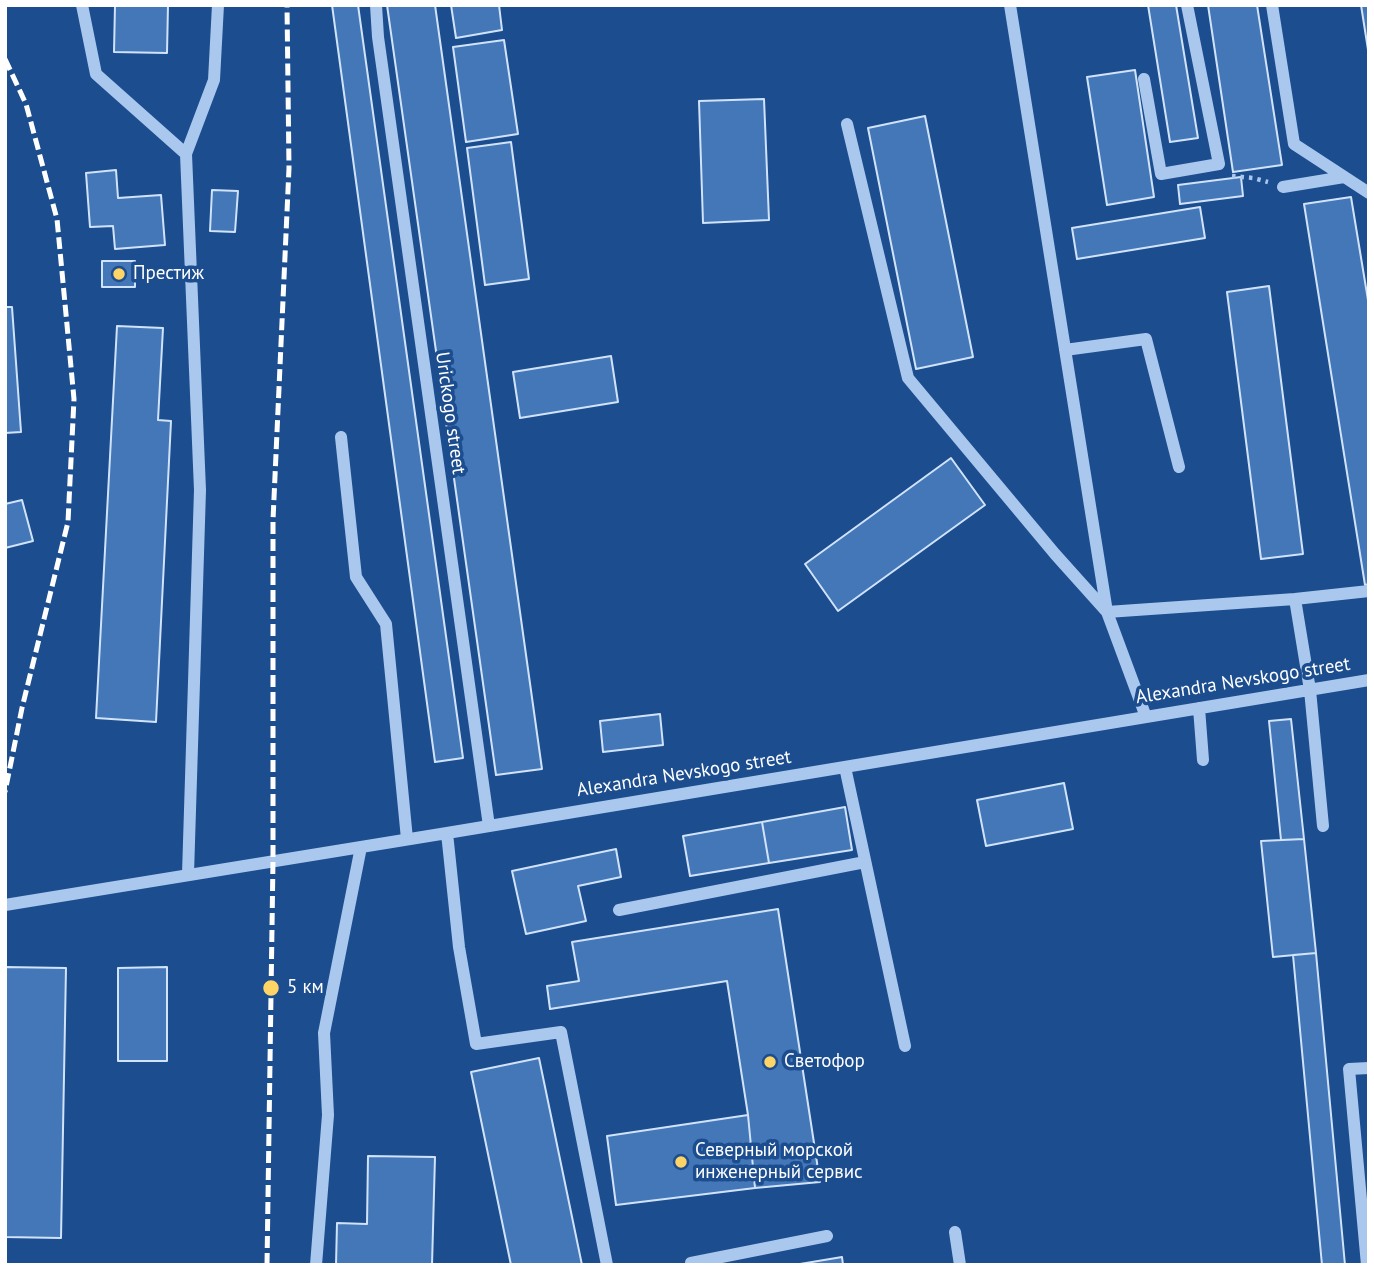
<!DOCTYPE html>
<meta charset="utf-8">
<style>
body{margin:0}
#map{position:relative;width:1374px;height:1270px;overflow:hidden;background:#1c4d8f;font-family:"PT Sans",sans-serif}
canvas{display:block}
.frame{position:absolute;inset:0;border:7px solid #fff;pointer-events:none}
</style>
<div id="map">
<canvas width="1374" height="1270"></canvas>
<div class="frame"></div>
</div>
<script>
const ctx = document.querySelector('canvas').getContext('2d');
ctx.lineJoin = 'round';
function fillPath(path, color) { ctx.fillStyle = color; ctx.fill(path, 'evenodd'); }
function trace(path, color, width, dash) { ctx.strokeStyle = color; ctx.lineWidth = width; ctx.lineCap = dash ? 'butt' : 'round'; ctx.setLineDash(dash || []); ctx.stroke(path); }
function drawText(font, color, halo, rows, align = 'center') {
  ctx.font = font + ' "PT Sans",sans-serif'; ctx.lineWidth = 7; ctx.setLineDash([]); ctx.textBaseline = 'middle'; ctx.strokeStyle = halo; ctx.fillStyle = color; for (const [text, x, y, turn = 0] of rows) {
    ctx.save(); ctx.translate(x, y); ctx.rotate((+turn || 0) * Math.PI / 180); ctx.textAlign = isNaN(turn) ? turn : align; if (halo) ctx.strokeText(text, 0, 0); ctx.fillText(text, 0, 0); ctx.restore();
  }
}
const building = new Path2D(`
 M115,5h53l-1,48 -53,-1z
 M332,5h26l105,753 -28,4z
 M387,5h48l107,764 -46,6z
 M451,5h48l3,25 -46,8z
 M1148,5h28l22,133 -28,4z
 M1208,5h49l25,160 -49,7z
 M1361,5h8v51z
 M504,40l14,94 -52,8 -13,-95z
 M1135,70l19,127 -47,8 -20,-128z
 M764,99l5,121 -66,3 -4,-122z
 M925,116l48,241 -57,12 -48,-241z
 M511,142l18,137 -44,6 -18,-137z
 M116,170l2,28 43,-3 4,50 -50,4 -2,-23 -23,1 -4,-54z
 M1241,177l2,19 -63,8 -2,-19z
 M212,190l26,1 -3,41 -25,-1z
 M1351,197l18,109v278l-4,1 -61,-381z
 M1200,207l5,31 -128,21 -5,-31z
 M102,261h33v26h-33z
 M1269,286l34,268 -42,5 -34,-267z
 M5,307h7l9,125 -16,1z
 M117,326l46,2 -5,92 13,1 -15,301 -60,-4z
 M611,356l7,46 -98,16 -7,-46z
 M951,458l34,47 -147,106 -33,-47z
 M22,500l11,41 -28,7v-44z
 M660,714l3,31 -60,7 -3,-31z
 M1291,719l13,120 -23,1 -12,-119z
 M1064,783l9,46 -87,17 -9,-46z
 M845,807l7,43 -83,13 -7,-41z
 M762,822l7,41 -79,13 -7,-40z
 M1304,839l12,114 -43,4 -12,-116z
 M616,849l5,28 -43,9 8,35 -60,13 -14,-63z
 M778,909l42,273 -65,6 -7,-73 -21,-134 -177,28 -3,-23 32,-5 -7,-39z
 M1316,953l29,312h-23l-29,-310z
 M5,967l61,1 -5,270 -56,-1z
 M167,967v94h-49v-93z
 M539,1058l43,207h-71l-40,-193z
 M748,1115l7,73 -139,17 -9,-69z
 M368,1156l67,1 -3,108h-96l1,-42 30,1z
 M842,1257l1,8h-49z`);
const path = new Path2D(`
 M1232,176l21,2 15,4`);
const minor = new Path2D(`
 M82,5l14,69 90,80 14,336 -12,384
 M376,5l2,32 111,789
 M1010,5l97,607 39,105
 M1272,5l22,139 75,49
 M1144,79l17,95 58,-10 -32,-159
 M847,124l61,254 147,176 52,58 188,-13 15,91 13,136
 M186,154l28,-74 4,-75
 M1283,187l61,-10
 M1065,350l81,-11 33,128
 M341,437l15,140 30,47 21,215
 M1295,599l74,-8
 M1199,708l4,52
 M845,767l60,279
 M447,833l12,114 17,97 85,-12 46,233
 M5,905l442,-72 922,-153
 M619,910l246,-48
 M955,1232l5,33
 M316,1265l12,-150 -4,-82 37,-186
 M691,1265v-2l136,-27
 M1367,1265l-18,-196 20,-1`);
const rail = new Path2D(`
 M5,59l21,45 31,115 17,180 -6,123 -46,186 -17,84
 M267,1265l6,-405v-340l16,-352 -2,-163`);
const markers = [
 [119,274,7,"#fed467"],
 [271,988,9,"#fed467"],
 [770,1062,7,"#fed467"],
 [681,1162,7,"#fed467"]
];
const poiNames = [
 ["Престиж",133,274],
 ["5 км",287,988],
 ["Светофор",784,1062],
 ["Северный морской",695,1151],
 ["инженерный сервис",695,1173]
];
const streetNames = [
 ["Urickogo street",450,413,82],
 ["Alexandra Nevskogo street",1243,681,-9],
 ["Alexandra Nevskogo street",684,774,-9]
];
fillPath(building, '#4477b7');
trace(building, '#d0e3fa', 2);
trace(path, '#aac8ee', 4.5, [3.5, 5]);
trace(minor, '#aac8ee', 12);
trace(rail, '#fff', 5, [12, 5]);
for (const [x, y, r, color] of markers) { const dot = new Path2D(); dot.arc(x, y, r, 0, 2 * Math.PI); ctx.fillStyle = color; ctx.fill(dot); trace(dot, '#1c4d8f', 2.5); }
drawText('19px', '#fff', '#1c4d8f', poiNames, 'left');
drawText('19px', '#fff', '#1c4d8f', streetNames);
</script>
